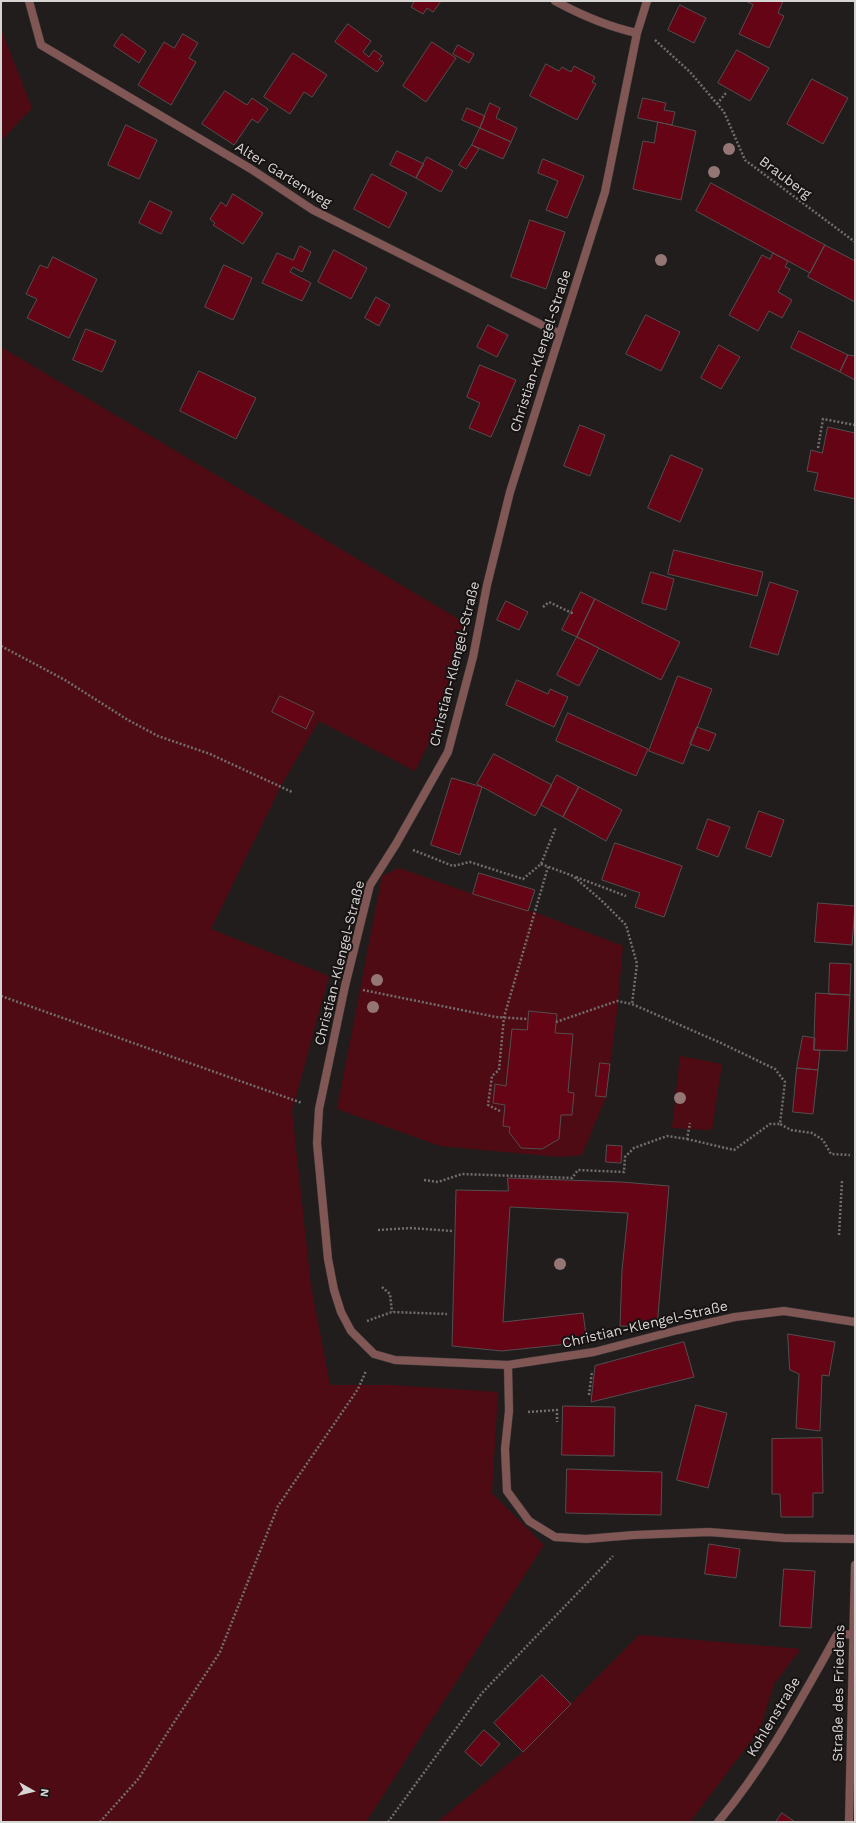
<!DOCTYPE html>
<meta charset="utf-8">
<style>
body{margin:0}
#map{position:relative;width:856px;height:1823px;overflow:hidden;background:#211d1c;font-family:"Work Sans",sans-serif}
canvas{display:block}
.frame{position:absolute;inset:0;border:2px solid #d7d4d4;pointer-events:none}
.north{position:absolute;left:12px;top:1771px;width:40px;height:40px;-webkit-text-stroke:3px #181313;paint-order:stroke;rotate:98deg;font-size:11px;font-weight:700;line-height:16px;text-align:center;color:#d7d4d4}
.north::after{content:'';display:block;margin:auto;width:14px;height:18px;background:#d7d4d4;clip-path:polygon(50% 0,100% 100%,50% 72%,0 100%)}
</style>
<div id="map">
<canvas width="856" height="1823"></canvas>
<div class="frame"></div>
<div class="north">N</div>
</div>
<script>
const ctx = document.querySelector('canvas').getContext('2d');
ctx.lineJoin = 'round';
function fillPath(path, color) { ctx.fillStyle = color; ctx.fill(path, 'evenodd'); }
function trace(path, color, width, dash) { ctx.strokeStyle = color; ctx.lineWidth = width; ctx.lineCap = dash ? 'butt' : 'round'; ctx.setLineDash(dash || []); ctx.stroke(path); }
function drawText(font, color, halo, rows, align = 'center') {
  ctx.font = font + ' "Work Sans",sans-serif'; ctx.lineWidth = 4; ctx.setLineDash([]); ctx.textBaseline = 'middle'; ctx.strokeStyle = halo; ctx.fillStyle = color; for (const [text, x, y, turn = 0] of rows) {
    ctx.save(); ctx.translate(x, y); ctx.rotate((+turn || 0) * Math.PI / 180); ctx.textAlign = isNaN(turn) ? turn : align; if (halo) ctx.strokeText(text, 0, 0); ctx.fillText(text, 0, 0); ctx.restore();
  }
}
const green = new Path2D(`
 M1,29l31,79 -31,33z
 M1,347l464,276 -17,81 -33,67 -96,-50 -37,63 -71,145 118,47 -37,135 19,175 19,99h61l107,7 -6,101 52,52 -178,277h-365z
 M399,868l74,26 61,18 89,34 -6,66 -11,85 -24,58 -22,2 -120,-11 -103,-37 45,-233z
 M680,1056l42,8 -10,66 -40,-2z
 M639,1635l162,14 -27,35 -14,45 -70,93h-253l86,-70z`);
const building = new Path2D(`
 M412,1h29l-8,11 -6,-4 -4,6 -12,-7 3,-5z
 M746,1h37l-5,12 6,3 -15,32 -30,-14 14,-29z
 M680,5l26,13 -12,25 -26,-13z
 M348,24l23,17 -8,11 6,5 5,-7 8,6 -3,3 5,4 -7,9 -42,-30z
 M122,34l24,17 -7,12 -25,-17z
 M183,34l15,9 -9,15 7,4 -25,43 -33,-20 26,-43 10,6z
 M432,42l24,16 -30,44 -23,-16z
 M458,45l16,9 -5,9 -16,-9z
 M737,50l32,18 -19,33 -32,-18z
 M293,53l34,22 -15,22 -8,-5 -14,22 -26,-17z
 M546,64l13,7 3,-4 9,5 3,-6 21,11 -3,5 4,2 -19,36 -47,-24z
 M812,79l36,19 -25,46 -36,-20z
 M225,91l22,14 5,-7 16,11 -10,14 -6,-4 -18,26 -32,-21z
 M643,98l23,5 -2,7 11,2 -3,13 -34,-7z
 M490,103l10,5 -4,10 21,10 -6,14 -31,-14z
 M467,108l18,8 -5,12 -18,-8z
 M658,122l38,9 -15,69 -48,-11 10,-48 11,2z
 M126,125l31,15 -18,39 -31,-14z
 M480,128l31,14 -8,17 -31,-14z
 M472,145l7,4 -13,20 -7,-4z
 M397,151l27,13 -8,14 -26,-13z
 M427,157l26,14 -12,21 -25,-14z
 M543,159l41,17 -17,42 -21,-8 12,-29 -20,-8z
 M372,174l35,19 -18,35 -35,-19z
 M711,183l114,62 -15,28 -114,-62z
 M233,194l30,19 -20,31 -30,-19 2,-2 -5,-4 11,-17 5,4z
 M150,201l22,11 -11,22 -22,-11z
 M530,220l35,12 -19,57 -35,-12z
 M825,245l30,16v41l-47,-25z
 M300,246l11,6 -9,20 -9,-5 -3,5 21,11 -9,18 -40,-18 15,-30 16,7z
 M334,250l33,18 -16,31 -33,-17z
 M773,253l15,8 -3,6 5,2 -12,23 14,8 -10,18 -13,-7 -11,20 -29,-16 33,-60 8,4z
 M53,257l44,22 -28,59 -42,-20 10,-19 -11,-5 14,-29 7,3z
 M224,265l28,13 -19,42 -28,-13z
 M376,297l14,8 -11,21 -14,-8z
 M646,315l34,17 -19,39 -35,-17z
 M488,325l20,10 -11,22 -20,-10z
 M86,329l30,12 -14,31 -29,-12z
 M799,331l49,24 -8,17 -49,-24z
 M719,345l21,12 -19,32 -20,-11z
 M848,355l7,1v24l-15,-8z
 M480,365l36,15 -25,57 -22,-9 11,-25 -13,-6z
 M199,371l57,27 -20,41 -56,-28z
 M580,425l25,10 -15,41 -26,-10z
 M828,427l27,6v66l-41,-9 4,-17 -11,-2 4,-21 11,3z
 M671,455l32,14 -23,53 -32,-14z
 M674,550l89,22 -6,24 -89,-22z
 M651,572l23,7 -8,31 -24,-7z
 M770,582l28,9 -20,64 -28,-8z
 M581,592l14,7 -18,38 -15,-7z
 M595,599l85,43 -19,38 -84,-43z
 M506,601l22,11 -9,18 -22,-10z
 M577,637l22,11 -20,38 -22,-11z
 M678,676l34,13 -29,75 -34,-13z
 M517,680l31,14 2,-5 18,8 -14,30 -48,-22z
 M280,696l34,16 -8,17 -34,-17z
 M568,713l80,36 -12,27 -80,-35z
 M697,727l19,7 -7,17 -19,-7z
 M494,754l58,31 -17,31 -58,-32z
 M557,775l22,12 -16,30 -22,-12z
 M452,778l30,9 -22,68 -29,-10z
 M579,787l43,23 -16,31 -43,-24z
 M759,811l25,9 -13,37 -25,-9z
 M708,819l22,8 -12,30 -21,-8z
 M615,843l67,23 -18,51 -29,-10 5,-14 -38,-13z
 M479,873l56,17 -7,21 -55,-17z
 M818,903l37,3 -3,39 -37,-3z
 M830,963l21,1 -1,31 -21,-1z
 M816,993l34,2 -3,56 -33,-1z
 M529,1011l28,3 -2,19 18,1 -5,58 6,1 -2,22h-11l-2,24 -17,10 -21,-1 -12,-16 1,-5 -7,-1 2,-21 -12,-2 2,-19 11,2 6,-57 15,1z
 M803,1036l12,2 -1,12h6l-2,20 -21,-2z
 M600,1063l10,1 -4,33 -10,-1z
 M797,1068l21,2 -5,44 -20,-2z
 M607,1145l15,1 -1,17 -15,-1z
 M508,1178l114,4 47,4 -12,141 -37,-1 2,-56 6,-57 -118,-6 -7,115 80,-9 4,29 -85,9 -50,-5 4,-156 52,1z
 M788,1334l47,8 -6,34 -7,-1 -2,56 -24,-3 3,-54 -9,-4z
 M684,1342l10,35 -103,25 4,-36z
 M696,1405l31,8 -19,75 -31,-8z
 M563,1406l52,1 -1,49 -52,-1z
 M822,1438l1,55h-10v24h-32l-1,-23h-8v-55z
 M567,1469l95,3 -1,43 -95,-2z
 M709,1544l31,5 -4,29 -31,-4z
 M784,1569l31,2 -4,57 -31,-2z
 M542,1675l29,29 -48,48 -29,-29z
 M484,1730l16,14 -19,22 -16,-14z
 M782,1813l13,9h-19z`);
const path = new Path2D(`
 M655,40l35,32 34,40 21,48 110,82
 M717,104l9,-11
 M818,448l5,-29 32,6
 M543,607l6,-5 25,12
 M1,646l64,34 63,40 30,16 52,18 82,38
 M413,850l40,16 17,-4 53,17 18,-15 15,-37
 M541,864l32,12 28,24 25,25 11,39 -5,40
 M576,877l50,19
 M363,990l133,27 32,2
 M1,996l301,107
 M556,1022l61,-21 15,3 89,39 54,26 10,13 -5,42 11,6 21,3 11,7 8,14 19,1
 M854,1047h1
 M500,1111l-12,-6 4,-29 7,-6 5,-53 44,-150
 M687,1139l47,11 36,-26h10
 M424,1180l14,2 24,-8 110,4 6,-8 46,2 1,-15 9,-9 33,-12 20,3 3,-16
 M378,1230l32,-2 43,3
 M839,1235l3,-54
 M382,1287l8,7 2,18
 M367,1321l25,-9 55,2
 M589,1395l3,-24
 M528,1412l29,-2v12
 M100,1822l39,-44 32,-51 49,-75 58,-146 80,-117 8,-18
 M388,1822l94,-129 131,-137`);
const lane = new Path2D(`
 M508,1365l1,46 -4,38 2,42 22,30 26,16 31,2 48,-4 75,-3 75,6 71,1`);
const street = new Path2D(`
 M29,1l12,44 210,124 62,41 247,124
 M555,1c26,14 54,26 82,32
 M647,1l-10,32 -32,159 -95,300 -23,93 -14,72 -25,95 -52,92 -26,41 -25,101 -26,123 -2,34 11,116 6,31 7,22 10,19 23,23 21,6 113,5 86,-13 84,-22 57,-13 49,-6 71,11
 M718,1822c48,-57 83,-123 119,-187l17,-1
 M849,1822l6,-257`);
const trees = [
 [729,149],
 [714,172],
 [661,260],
 [377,980],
 [373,1007],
 [680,1098],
 [560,1264]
];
const streetNames = [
 ["Alter Gartenweg",283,175,32],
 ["Brauberg",785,178,37],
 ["Christian-Klengel-Straße",541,351,-72],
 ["Christian-Klengel-Straße",455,664,-76],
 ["Christian-Klengel-Straße",340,963,-76],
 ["Christian-Klengel-Straße",645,1325,-13],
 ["Straße des Friedens",839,1693,-89],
 ["Kohlenstraße",774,1717,-59]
];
fillPath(green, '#4f0b13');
fillPath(building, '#640415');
trace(building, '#534e4e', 1);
trace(lane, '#3a3736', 9);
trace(street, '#3a3736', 9);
trace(path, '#716e6d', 2.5, [2, 2]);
trace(lane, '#815756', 8);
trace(street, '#815756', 8);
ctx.fillStyle = '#947674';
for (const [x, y] of trees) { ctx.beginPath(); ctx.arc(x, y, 6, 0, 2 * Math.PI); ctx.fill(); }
drawText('14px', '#d7d4d4', '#181313', streetNames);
</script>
